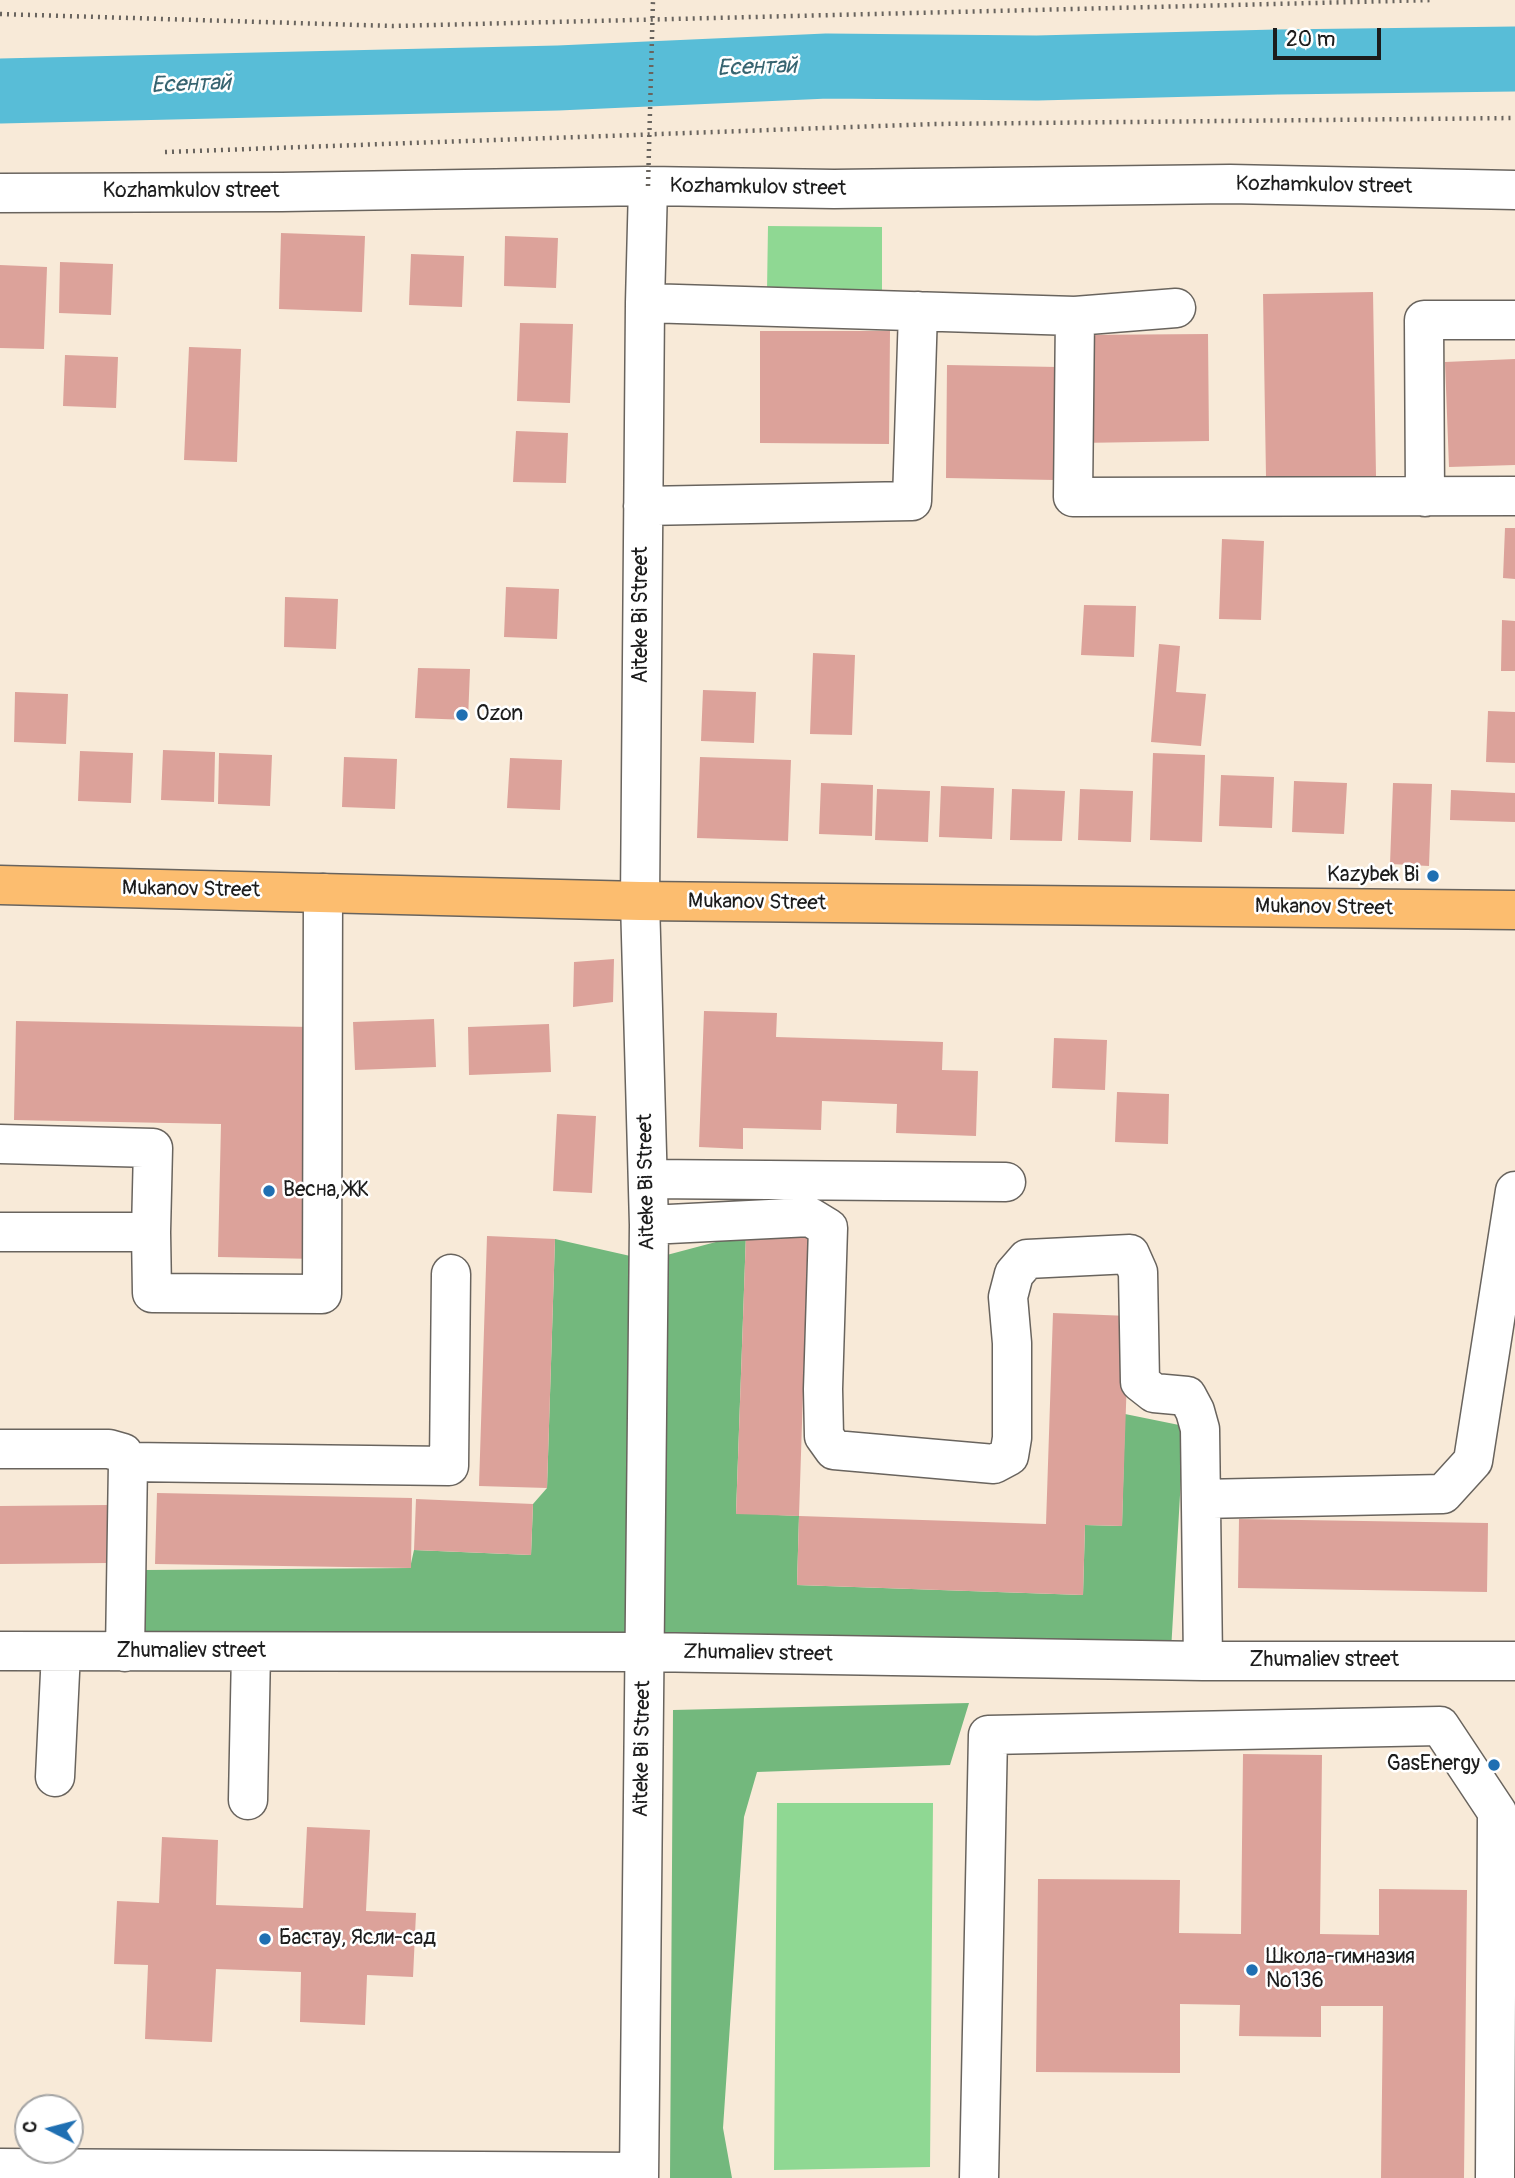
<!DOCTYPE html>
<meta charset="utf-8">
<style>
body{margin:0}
#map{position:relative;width:1515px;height:2178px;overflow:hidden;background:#f8ead8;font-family:Pangolin,sans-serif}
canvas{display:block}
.north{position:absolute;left:14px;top:2094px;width:70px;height:70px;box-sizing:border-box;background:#fff;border:2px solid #a4a4a4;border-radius:50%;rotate:276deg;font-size:19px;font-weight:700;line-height:28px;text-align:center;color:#1c1c1c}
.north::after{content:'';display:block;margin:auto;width:24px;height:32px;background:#1f6fb2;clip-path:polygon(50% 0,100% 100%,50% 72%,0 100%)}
.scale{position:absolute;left:1273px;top:28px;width:108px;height:32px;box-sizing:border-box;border:4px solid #1c1c1c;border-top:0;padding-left:9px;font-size:21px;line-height:24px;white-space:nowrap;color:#1c1c1c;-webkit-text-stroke:5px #fff;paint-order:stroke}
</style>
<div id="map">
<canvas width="1515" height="2178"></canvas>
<div class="north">С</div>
<div class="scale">20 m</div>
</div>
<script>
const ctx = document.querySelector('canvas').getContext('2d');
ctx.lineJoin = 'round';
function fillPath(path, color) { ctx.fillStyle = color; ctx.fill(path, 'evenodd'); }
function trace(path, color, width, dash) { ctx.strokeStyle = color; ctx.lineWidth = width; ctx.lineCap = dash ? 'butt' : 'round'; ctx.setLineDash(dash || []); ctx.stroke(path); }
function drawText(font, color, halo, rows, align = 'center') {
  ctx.font = font + ' Pangolin,sans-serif'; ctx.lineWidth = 5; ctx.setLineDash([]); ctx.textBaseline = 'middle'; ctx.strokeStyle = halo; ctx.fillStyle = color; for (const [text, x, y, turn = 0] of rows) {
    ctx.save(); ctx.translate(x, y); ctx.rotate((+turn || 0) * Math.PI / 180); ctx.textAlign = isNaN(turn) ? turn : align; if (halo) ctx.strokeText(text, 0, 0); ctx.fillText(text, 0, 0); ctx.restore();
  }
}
const green = new Path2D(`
 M768,226l114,1v66l-115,-2z
 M777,1803h156l-3,364 -156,3z`);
const forest = new Path2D(`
 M746,1234l-10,279 63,3 -2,69 286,10 2,-70 37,1 3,-112 59,12 -13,225 -1029,-18 4,-63 264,-2 4,-18 117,5 2,-51 14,-16 8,-249 93,21z
 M969,1703l-19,62 -193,7 -13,45 -21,311 9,50h-62l3,-468z`);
const river = new Path2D(`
 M0,91l558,-13 269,-12 210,2 240,-6 238,-3`);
const building = new Path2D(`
 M281,233l84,3 -3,76 -83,-3z
 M505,236l53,2 -2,50 -52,-2z
 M411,254l53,2 -2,51 -53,-2z
 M60,262l53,2 -2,51 -52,-2z
 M0,265l47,2 -3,82 -44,-1z
 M1373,292l3,184 -110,1 -3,-183z
 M520,323l53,1 -3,79 -53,-2z
 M760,331h130l-1,113 -129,-1z
 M1208,334l1,107 -132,2 -1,-108z
 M189,347l52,2 -4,113 -53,-2z
 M65,355l53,2 -2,51 -53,-2z
 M1515,359v106l-66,2 -4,-105z
 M947,365l111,2 -3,113 -109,-2z
 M516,431l52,2 -2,50 -53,-1z
 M1505,528h10v51l-12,-1z
 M1222,539l42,2 -3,79 -42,-1z
 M506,587l53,2 -2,50 -53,-2z
 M285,597l53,2 -2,50 -52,-2z
 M1084,605l52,1 -2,51 -53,-2z
 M1502,620l13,1v50h-14z
 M1159,644l21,2 -4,46 30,2 -5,52 -50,-4z
 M813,653l42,2 -3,80 -42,-1z
 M418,668l52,1 -2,51 -53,-2z
 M703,690l53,2 -2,51 -53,-2z
 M15,692l53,2 -2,50 -52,-2z
 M1488,711l27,1v51l-29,-1z
 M163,750l52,2 -1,50 -53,-2z
 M80,751l53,2 -2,50 -53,-2z
 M219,753l53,2 -2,51 -52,-2z
 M1153,753l52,2 -3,87 -52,-2z
 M344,757l53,2 -2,50 -53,-2z
 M700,757l91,3 -3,81 -91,-3z
 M510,758l52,2 -2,50 -53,-2z
 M1221,775l53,2 -2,51 -53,-2z
 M1294,781l53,2 -3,51 -52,-2z
 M821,783l52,2 -1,51 -53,-2z
 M1393,783l39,1 -3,82 -39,-2z
 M941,786l53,2 -2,51 -53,-2z
 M877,789l53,2 -2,51 -53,-2z
 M1012,789l53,2 -3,50 -52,-1z
 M1080,789l53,2 -2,51 -53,-2z
 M1451,790l64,3v29l-65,-2z
 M614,959l-1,43 -40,5 1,-45z
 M704,1011l73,2 -1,24 167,5 -1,28 36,1 -2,65 -80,-3 1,-29 -75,-3 -1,29 -78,-2v21l-44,-2z
 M434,1019l2,48 -81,3 -2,-48z
 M16,1021l294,6 7,232 -99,-2 3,-133 -207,-4z
 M549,1024l2,48 -82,3 -1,-48z
 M1054,1038l53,2 -2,50 -53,-2z
 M1117,1092l52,2 -1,50 -53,-2z
 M557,1114l39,2 -4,77 -39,-2z
 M746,1234l62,2 -9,280 -63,-2z
 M487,1236l68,3 -8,249 -68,-2z
 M1053,1313l76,3 -7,210 -37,-1 -2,70 -286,-10 2,-69 247,8z
 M157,1493l255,5 -1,70 -256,-4z
 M416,1499l117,5 -2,51 -117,-5z
 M108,1505v58l-108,1v-58z
 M1239,1519l249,4 -1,69 -249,-4z
 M1243,1754l79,1 -2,179 59,1v-46l88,1 -3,288h-83l2,-172h-62v31l-82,-1 1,-31 -60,-1v69l-144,-1 2,-193 142,1 -1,53 62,1z
 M307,1827l63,3 -4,81 50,2 -3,64 -46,-2 -2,50 -65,-3 1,-50 -85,-3 -4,73 -67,-3 3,-74 -34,-1 3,-63 42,2 3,-66 56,3 -2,65 87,3z`);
const path = new Path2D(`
 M0,14l393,12 1040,-26
 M165,152l770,-28 580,-6`);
const minor = new Path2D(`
 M0,193l282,-1 366,-6 186,3 396,-5 285,6
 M645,303l430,13 -2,181 442,-1
 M1075,316l101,-8
 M1425,497l-1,-177h91
 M643,506l269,-5 6,-190
 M0,1144l153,4 -2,84
 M648,1179l358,3
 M649,1225l161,-8 18,11 -5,161 1,47 10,14 160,14 15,-8 3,-18v-95l-4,-46 6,-23 13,-15 103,-5 8,18 2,110 14,11 33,3 8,15 5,18 3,232
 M0,1232h151l1,61 170,1 1,-401
 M0,1449h109l14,4 5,9 -3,190
 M128,1462l321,4 2,-192
 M1201,1499l242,-5 30,-33 42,-270
 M0,1651l644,1 559,9h312
 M55,1777l6,-125
 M248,1800l3,-148
 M0,2168l639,4
 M639,2178l10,-953 -9,-324 5,-598 3,-117
 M979,2178l9,-443 452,-9 57,86 -2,366`);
const major = new Path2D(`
 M0,885l640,16 875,9`);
const pathBridge = new Path2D(`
 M648,186l5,-186`);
const markers = [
 [462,715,7,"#1f6fb2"],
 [1433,876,7,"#1f6fb2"],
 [269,1191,7,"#1f6fb2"],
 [1494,1765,7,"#1f6fb2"],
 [265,1939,7,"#1f6fb2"],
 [1252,1970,7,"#1f6fb2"]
];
const streetNames = [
 ["Kozhamkulov street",1324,186,1],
 ["Kozhamkulov street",758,188,1],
 ["Kozhamkulov street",191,192],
 ["Aiteke Bi Street",642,615,-90],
 ["Mukanov Street",191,890,1],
 ["Mukanov Street",757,903,1],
 ["Mukanov Street",1324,908,1],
 ["Aiteke Bi Street",647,1182,-91],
 ["Zhumaliev street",191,1652],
 ["Zhumaliev street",758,1654,1],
 ["Zhumaliev street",1324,1661],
 ["Aiteke Bi Street",643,1749,-89]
];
const poiNames = [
 ["Ozon",476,715],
 ["Kazybek Bi",1419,876,"right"],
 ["Весна, ЖК",283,1191],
 ["GasEnergy",1480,1765,"right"],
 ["Бастау, Ясли-сад",279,1939],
 ["Школа-гимназия",1266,1958],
 ["№136",1266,1982]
];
const waterNames = [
 ["Есентай",757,68,-2],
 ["Есентай",191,85,-2]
];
fillPath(green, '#8fd893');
fillPath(forest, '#73b87d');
trace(river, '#58bdd7', 65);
fillPath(building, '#dca29a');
trace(minor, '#69645e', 41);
trace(major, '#69645e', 41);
trace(path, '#69645e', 4.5, [2, 5]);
trace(minor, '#fff', 38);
trace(major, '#fcbd6f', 38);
trace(pathBridge, '#69645e', 4.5, [2, 5]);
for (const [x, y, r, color] of markers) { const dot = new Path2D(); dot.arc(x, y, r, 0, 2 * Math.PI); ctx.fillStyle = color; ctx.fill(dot); trace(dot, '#fff', 2.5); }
drawText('21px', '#1c1c1c', '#fff', streetNames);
drawText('21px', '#1c1c1c', '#fff', poiNames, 'left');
drawText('italic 23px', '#376470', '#fff', waterNames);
</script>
